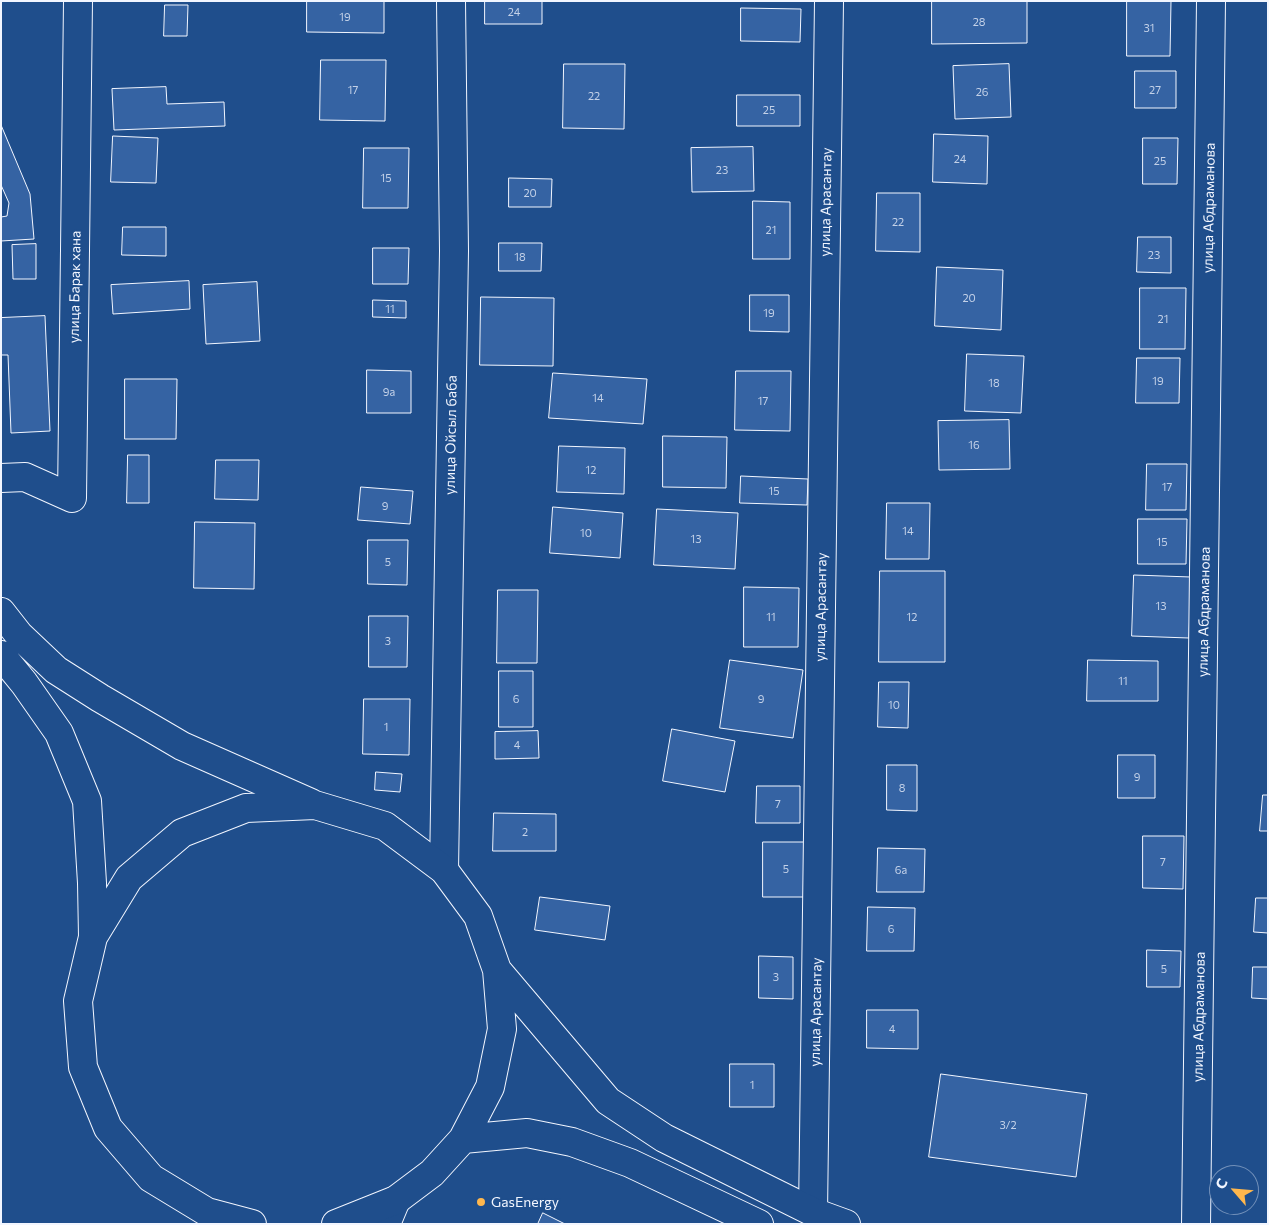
<!DOCTYPE html>
<meta charset="utf-8">
<style>
body{margin:0}
#map{position:relative;width:1269px;height:1225px;overflow:hidden;background:#1f4e8c;font-family:Commissioner,sans-serif}
canvas{display:block}
.frame{position:absolute;inset:0;border:2px solid #f2f6ff;pointer-events:none}
.north{position:absolute;left:1209px;top:1165px;width:50px;height:50px;box-sizing:border-box;background:#1f4e8c;border:1px solid #7391ba;border-radius:50%;rotate:297deg;font-size:14px;font-weight:700;line-height:20px;text-align:center;color:#f2f6ff}
.north::after{content:'';display:block;margin:auto;width:18px;height:22px;background:#ffb74d;clip-path:polygon(50% 0,100% 100%,50% 72%,0 100%)}
</style>
<div id="map">
<canvas width="1269" height="1225"></canvas>
<div class="frame"></div>
<div class="north">С</div>
</div>
<script>
const ctx = document.querySelector('canvas').getContext('2d');
ctx.lineJoin = 'round';
function fillPath(path, color) { ctx.fillStyle = color; ctx.fill(path, 'evenodd'); }
function trace(path, color, width, dash) { ctx.strokeStyle = color; ctx.lineWidth = width; ctx.lineCap = dash ? 'butt' : 'round'; ctx.setLineDash(dash || []); ctx.stroke(path); }
function drawText(font, color, halo, rows, align = 'center') {
  ctx.font = font + ' Commissioner,sans-serif'; ctx.lineWidth = 4; ctx.setLineDash([]); ctx.textBaseline = 'middle'; ctx.strokeStyle = halo; ctx.fillStyle = color; for (const [text, x, y, turn = 0] of rows) {
    ctx.save(); ctx.translate(x, y); ctx.rotate((+turn || 0) * Math.PI / 180); ctx.textAlign = isNaN(turn) ? turn : align; if (halo) ctx.strokeText(text, 0, 0); ctx.fillText(text, 0, 0); ctx.restore();
  }
}
const building = new Path2D(`
 M307,1h77v32l-77,-1z
 M485,1h57v23h-57z
 M932,1h95v42l-95,1z
 M1127,1h44l-1,55h-43z
 M165,5h23l-1,31h-23z
 M741,8l60,1 -1,33 -59,-1z
 M321,60h65l-1,61 -65,-1z
 M564,64h61l-1,65 -61,-1z
 M1009,64l2,53 -56,2 -2,-53z
 M1135,71h41v37h-41z
 M166,87l1,17 57,-2 1,24 -111,4 -2,-41z
 M737,95h63v31h-63z
 M1,125l29,69 4,45 -33,2v-24l6,-1 2,-13 -8,-18z
 M934,134l54,2 -1,48 -54,-2z
 M113,136l45,2 -2,45 -45,-1z
 M1143,138h35l-1,46h-34z
 M753,147l1,44 -62,1 -1,-44z
 M364,148h45l-1,60h-45z
 M509,178l43,1 -1,28h-42z
 M877,193h43v59l-44,-1z
 M753,201l37,1v57h-37z
 M123,227h43v29l-44,-1z
 M1138,237h33v36l-34,-1z
 M499,243h43l-1,28h-42z
 M36,244v35h-23l-1,-34z
 M373,248h36l-1,36h-35z
 M937,267l66,3 -2,60 -66,-4z
 M189,281l1,28 -77,5 -2,-29z
 M257,282l3,59 -54,3 -3,-59z
 M1140,288h46l-1,61h-45z
 M750,295h39v37l-39,-1z
 M481,297l73,1 -1,68 -73,-1z
 M373,300l33,1v17l-33,-1z
 M45,316l5,115 -39,2 -3,-78h-7v-37z
 M967,354l57,2 -3,57 -56,-2z
 M1137,358h43l-1,45h-43z
 M367,370l44,1v42h-44z
 M736,371h55l-1,60 -55,-1z
 M553,373l94,6 -4,45 -94,-6z
 M125,379h52l-1,60h-51z
 M1009,420l1,49 -71,1 -1,-49z
 M663,436l64,1 -1,51 -63,-1z
 M559,446l66,2 -1,46 -67,-2z
 M128,455h21v48h-22z
 M216,460h43l-1,40 -43,-1z
 M1147,464h40l-1,46h-40z
 M741,476l67,3 -1,26 -67,-2z
 M361,487l52,4 -3,33 -52,-4z
 M887,503h43l-1,56h-43z
 M553,507l70,6 -3,45 -70,-5z
 M657,509l81,4 -3,56 -81,-4z
 M1138,519h49l-1,45h-48z
 M195,522l60,1 -1,66 -60,-1z
 M368,540h40l-1,45 -39,-1z
 M880,571h65v91h-66z
 M1134,575l57,2 -2,61 -57,-2z
 M744,587l55,1 -1,59h-54z
 M498,590h40l-1,73h-40z
 M369,616h39l-1,51h-38z
 M730,660l73,10 -10,68 -73,-10z
 M1088,660l70,1v40h-71z
 M499,671h34v56h-34z
 M879,682h30l-1,46 -30,-1z
 M364,699h46l-1,56 -46,-1z
 M672,729l63,12 -10,51 -62,-11z
 M538,731l1,27 -44,1v-27z
 M1118,755h37v43h-37z
 M887,765h30v46l-30,-1z
 M376,772l26,2 -2,18 -25,-2z
 M757,786h43v37h-44z
 M1263,795h5v36h-8z
 M494,813l62,1v37h-63z
 M1143,836h41l-1,53 -40,-1z
 M763,842h45v55h-45z
 M878,848l47,1 -1,43h-47z
 M540,897l70,9 -5,34 -70,-10z
 M1256,898h12v35l-14,-1z
 M868,907l47,1 -1,43h-47z
 M1147,950l34,1 -1,36h-33z
 M759,956l34,1v42l-34,-1z
 M1253,967h15v32l-16,-1z
 M867,1010h51v39l-51,-1z
 M730,1064h44v43h-44z
 M941,1074l146,20 -11,83 -147,-20z
 M543,1213l22,11h-27z`);
const minor = new Path2D(`
 M1,478l24,-1 47,21 6,-497
 M444,870l10,-619 -3,-250
 M813,1212l16,-1211
 M1196,1224l15,-1223`);
const major = new Path2D(`
 M386,1224l10,-24`);
const highway = new Path2D(`
 M1,612l18,23 37,35 44,28 82,48 129,57
 M1,655l23,28 35,50 28,68 5,82 1,54
 M497,970l111,131 56,37 149,74 33,12
 M463,1139l64,-6 45,9 58,21 129,61
 M252,1224l-45,-12 -56,-34 -43,-50 -25,-61 -5,-66 15,-64 36,-59 53,-45 64,-25 69,-3 70,21 59,44 34,46 19,54 5,59 -12,58 -27,52 -31,34 -36,27 -60,24`);
const markers = [
 [481,1202,5,"#ffb74d"]
];
const numberNames = [
 ["24",514,12],
 ["19",345,17],
 ["28",979,22],
 ["31",1149,28],
 ["17",353,90],
 ["27",1155,90],
 ["26",982,92],
 ["22",594,96],
 ["25",769,110],
 ["24",960,159],
 ["25",1160,161],
 ["23",722,170],
 ["15",386,178],
 ["20",530,193],
 ["22",898,222],
 ["21",771,230],
 ["23",1154,255],
 ["18",520,257],
 ["20",969,298],
 ["11",390,309],
 ["19",769,313],
 ["21",1163,319],
 ["19",1158,381],
 ["18",994,383],
 ["9а",389,392],
 ["14",598,398],
 ["17",763,401],
 ["16",974,445],
 ["12",591,470],
 ["17",1167,487],
 ["15",774,491],
 ["9",385,506],
 ["14",908,531],
 ["10",586,533],
 ["13",696,539],
 ["15",1162,542],
 ["5",388,562],
 ["13",1161,606],
 ["11",771,617],
 ["12",912,617],
 ["3",388,641],
 ["11",1123,681],
 ["6",516,699],
 ["9",761,699],
 ["10",894,705],
 ["1",386,727],
 ["4",517,745],
 ["9",1137,777],
 ["8",902,788],
 ["7",778,804],
 ["2",525,832],
 ["7",1163,862],
 ["5",786,869],
 ["6а",901,870],
 ["6",891,929],
 ["5",1164,969],
 ["3",776,977],
 ["4",892,1029],
 ["1",752,1085],
 ["3/2",1008,1125]
];
const streetNames = [
 ["улица Арасантау",826,202,-89],
 ["улица Абдраманова",1209,208,-89],
 ["улица Барак хана",75,287,-89],
 ["улица Ойсыл баба",451,435,-89],
 ["улица Арасантау",821,607,-89],
 ["улица Абдраманова",1204,612,-89],
 ["улица Арасантау",816,1012,-89],
 ["улица Абдраманова",1199,1017,-89]
];
const poiNames = [
 ["GasEnergy",491,1202]
];
fillPath(building, '#3563a3');
trace(building, '#f2f6ff', 1);
trace(minor, '#f2f6ff', 30);
trace(major, '#f2f6ff', 30);
trace(highway, '#f2f6ff', 30);
trace(minor, '#1f4e8c', 28);
trace(major, '#1f4e8c', 28);
trace(highway, '#1f4e8c', 28);
for (const [x, y, r, color] of markers) { const dot = new Path2D(); dot.arc(x, y, r, 0, 2 * Math.PI); ctx.fillStyle = color; ctx.fill(dot); trace(dot, '#1f4e8c', 2); }
drawText('11px', '#c3d1e8', null, numberNames);
drawText('14px', '#f2f6ff', '#1f4e8c', streetNames);
drawText('14px', '#f2f6ff', '#1f4e8c', poiNames, 'left');
</script>
